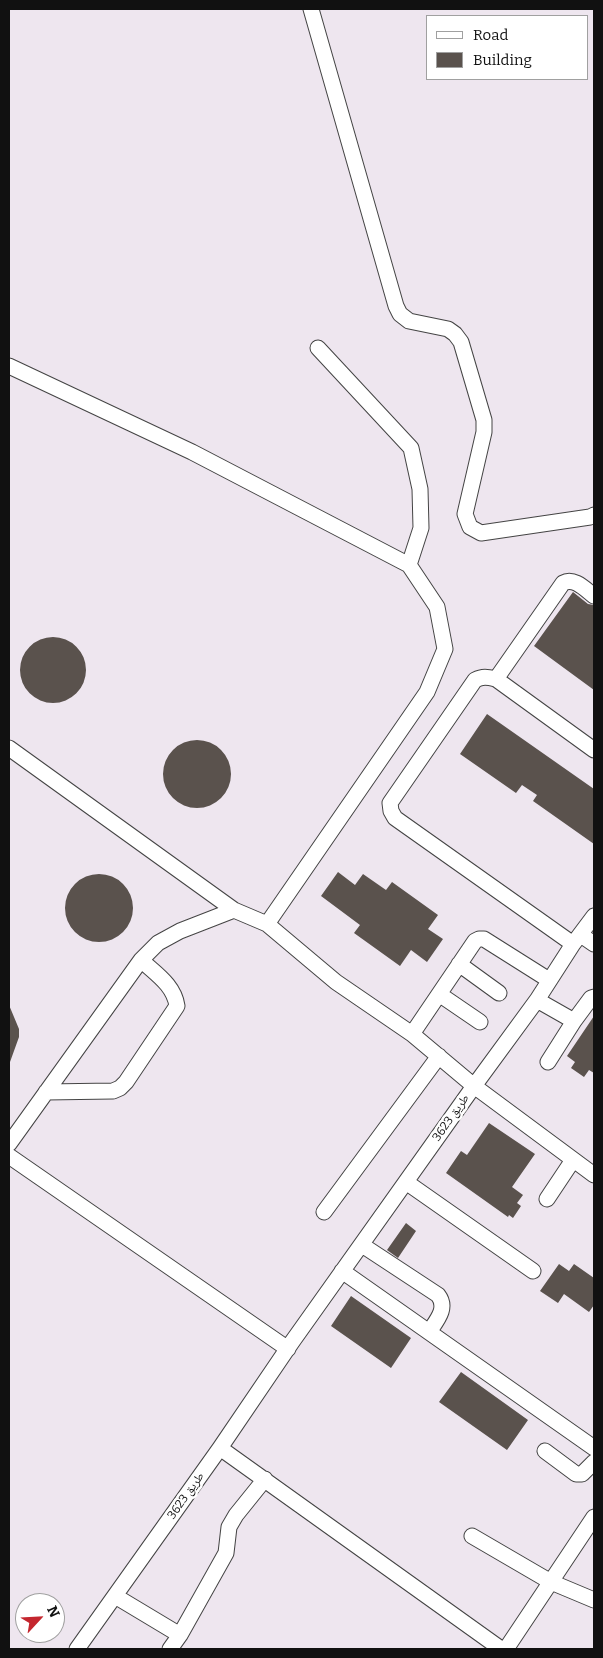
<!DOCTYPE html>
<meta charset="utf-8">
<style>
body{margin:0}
#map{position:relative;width:603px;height:1658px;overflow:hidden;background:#fffdf5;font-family:Bitter,serif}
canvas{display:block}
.frame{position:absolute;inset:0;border:10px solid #111;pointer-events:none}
.legend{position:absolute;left:426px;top:15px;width:162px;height:65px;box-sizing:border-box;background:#fff;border:1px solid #a0a0a0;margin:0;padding:6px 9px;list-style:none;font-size:15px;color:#111}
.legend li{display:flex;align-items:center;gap:10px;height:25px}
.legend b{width:25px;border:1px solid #a0a0a0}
.north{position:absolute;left:15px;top:1593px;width:50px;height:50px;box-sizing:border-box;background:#fff;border:1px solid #a0a0a0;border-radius:50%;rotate:65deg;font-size:14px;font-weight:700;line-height:20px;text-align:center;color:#111}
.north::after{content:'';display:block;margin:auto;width:18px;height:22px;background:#c4262e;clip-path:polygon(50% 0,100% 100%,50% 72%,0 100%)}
</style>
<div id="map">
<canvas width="603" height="1658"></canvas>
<div class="frame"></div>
<ul class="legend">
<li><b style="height:6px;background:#fff"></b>Road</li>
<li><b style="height:14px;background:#5a524d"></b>Building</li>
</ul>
<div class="north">N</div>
</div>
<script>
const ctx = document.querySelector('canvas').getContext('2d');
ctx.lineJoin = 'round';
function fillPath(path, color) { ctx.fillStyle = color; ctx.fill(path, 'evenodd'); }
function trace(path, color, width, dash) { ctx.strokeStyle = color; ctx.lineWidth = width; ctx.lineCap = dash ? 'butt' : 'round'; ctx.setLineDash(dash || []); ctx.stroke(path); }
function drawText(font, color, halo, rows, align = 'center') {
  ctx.font = font + ' Bitter,"Noto Naskh Arabic",serif'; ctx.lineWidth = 5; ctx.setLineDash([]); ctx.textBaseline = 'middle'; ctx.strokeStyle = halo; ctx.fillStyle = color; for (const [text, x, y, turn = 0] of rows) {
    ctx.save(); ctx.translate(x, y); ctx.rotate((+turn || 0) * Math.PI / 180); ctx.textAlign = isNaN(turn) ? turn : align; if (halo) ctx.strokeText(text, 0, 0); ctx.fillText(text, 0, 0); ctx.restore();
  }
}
const industrial = new Path2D(`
 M9,9h585v1640h-585zM427,16h160v63h-160zM25,1603h30v30h-30z`);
const building = new Path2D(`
 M573,592l15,12 6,1v85l-60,-44z
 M20 670a33 33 0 1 1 66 0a33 33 0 1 1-66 0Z
 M487,714l107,75v55l-61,-43 4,-6 -15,-10 -6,8 -56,-39z
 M163 774a34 34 0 1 1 68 0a34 34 0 1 1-68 0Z
 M338,872l17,13 8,-11 23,16 6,-8 46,33 -10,14 15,10 -16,23 -16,-12 -11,16 -46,-33 6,-8 -39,-29z
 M65 908a34 34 0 1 1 68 0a34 34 0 1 1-68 0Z
 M9,1005l10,24v8l-9,25z
 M594,1016v57l-5,-3 -5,7 -13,-9 4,-6 -8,-6z
 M489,1123l46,31 -23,33 11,8 -6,8 4,3 -8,12 -4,-3 -1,2 -62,-44 15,-22 6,4z
 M406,1223l10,8 -18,27 -11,-8z
 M559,1264l10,7 5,-7 20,14v27l-5,7 -25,-18 -6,9 -18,-12z
 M351,1296l60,42 -20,30 -60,-42z
 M461,1372l67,48 -21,30 -68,-48z`);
const minor = new Path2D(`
 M311,9l85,297 4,8 9,7 39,8 7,5 6,8 23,78v12l-19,82 5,13 11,6 109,-16 4,-2
 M318,348l93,100 9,41 1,39 -12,37
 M9,366l183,86 217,113 28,42 8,42 -18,43 -160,232
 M496,679l67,-96c11,-6 22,6 31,13
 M9,748l225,162
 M581,935l13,9
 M573,944l-178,-126 -4,-7 -1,-8 85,-123c8,-4 12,-3 21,-1l98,71
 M459,964l40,29
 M439,994l41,28
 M537,1000l37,21
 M412,1034l63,-93 4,-2h5l65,41
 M548,1062l26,-41 17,-23 3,-1
 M46,1092l67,-1 7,-3 6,-6 51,-76c-3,-21 -21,-32 -36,-46
 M9,1144l132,-184 17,-17 22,-12 54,-21 33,14 69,58 76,52 62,52 120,89
 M9,1156l279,193
 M406,1182l127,89
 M547,1199l26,-39
 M324,1212l115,-156
 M362,1245l76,50c10,13 -1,25 -9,37
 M342,1271l252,177
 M220,1448l281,201
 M545,1451l31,23h6l12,-12
 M472,1536l79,46 43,18
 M115,1596l65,39
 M77,1649l143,-201 72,-106 182,-256 63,-86 36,-56 21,-28
 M170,1649l10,-14 46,-82 3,-26 7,-12 29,-36
 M506,1649l88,-132`);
const streetNames = [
 ["طريق 3623",451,1118,-55],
 ["طريق 3623",186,1496,-55]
];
fillPath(industrial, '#eee6ef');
fillPath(building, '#5a524d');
trace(minor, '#444', 17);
trace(minor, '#fff', 15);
drawText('12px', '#111', '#fff', streetNames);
</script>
